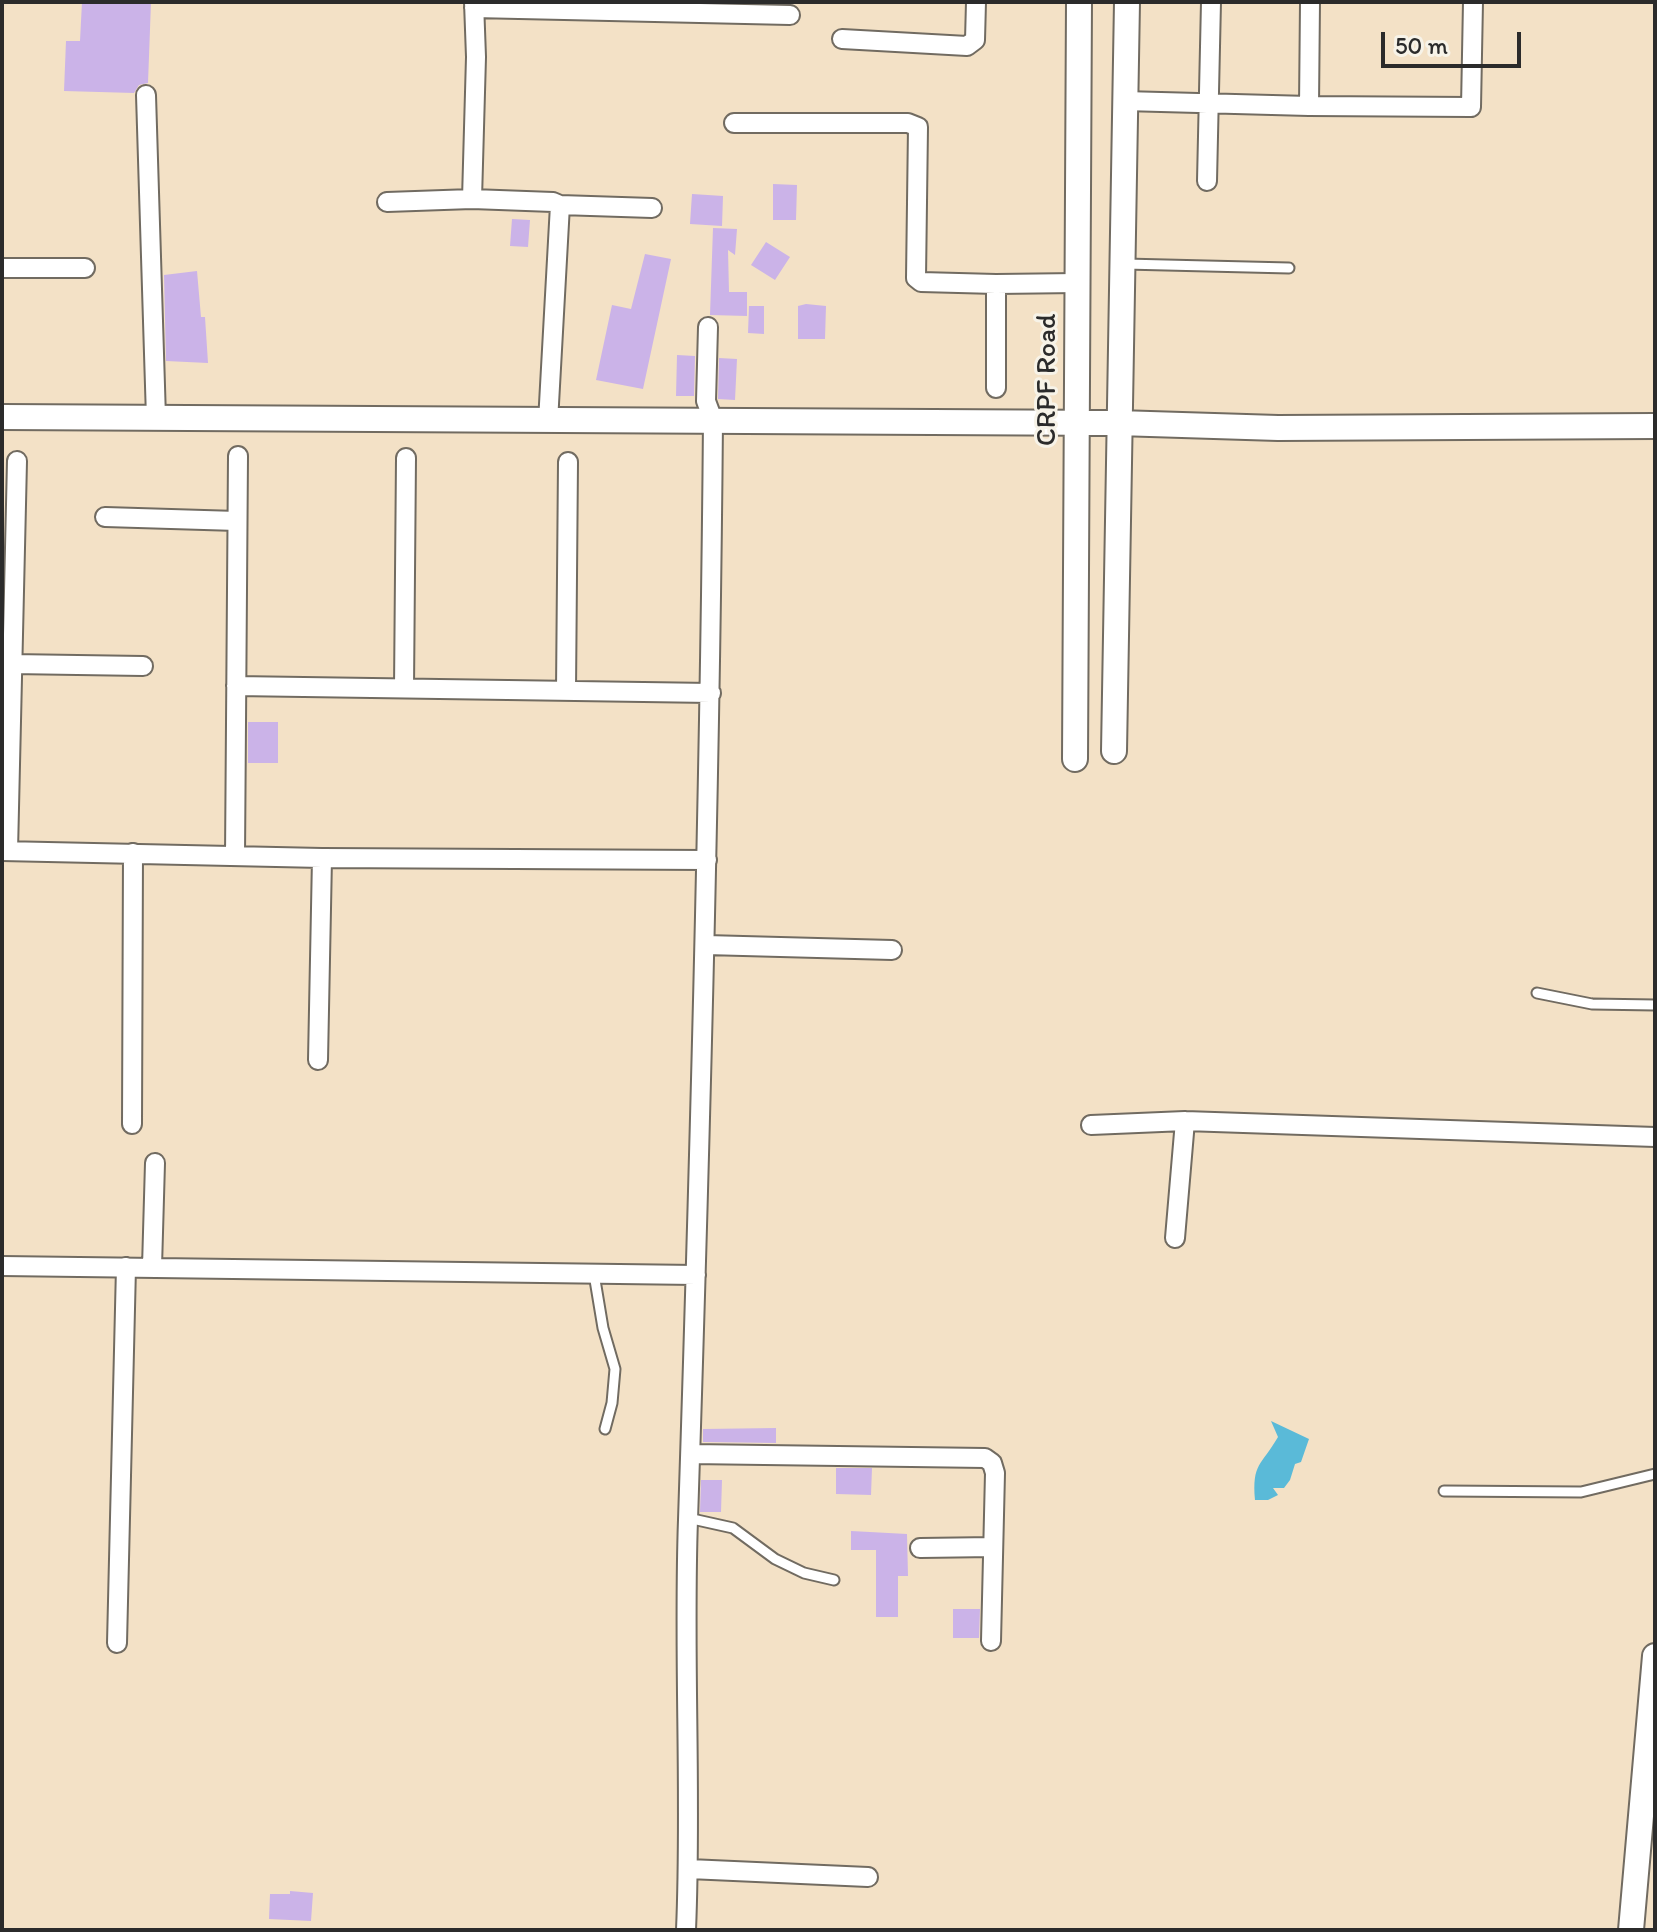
<!DOCTYPE html>
<style>
body{margin:0}
#map{position:relative;width:1657px;height:1932px;overflow:hidden;background:#f3e1c6;font-family:Itim,sans-serif}
canvas{display:block}
.frame{position:absolute;inset:0;border:4px solid #2b2b2b;pointer-events:none}
.scale{position:absolute;left:1381px;top:32px;width:140px;height:36px;box-sizing:border-box;border:4px solid #2b2b2b;border-top:0;padding-left:10px;font-size:24px;line-height:28px;white-space:nowrap;color:#2b2b2b;-webkit-text-stroke:6px #f7f3e8;paint-order:stroke}
</style>
<div id="map">
<canvas width="1657" height="1932"></canvas>
<div class="frame"></div>
<div class="scale">50 m</div>
</div>
<script>
const ctx = document.querySelector('canvas').getContext('2d');
ctx.lineJoin = 'round';
function fillPath(path, color) { ctx.fillStyle = color; ctx.fill(path, 'evenodd'); }
function trace(path, color, width, dash) { ctx.strokeStyle = color; ctx.lineWidth = width; ctx.lineCap = dash ? 'butt' : 'round'; ctx.setLineDash(dash || []); ctx.stroke(path); }
function drawText(font, color, halo, rows, align = 'center') {
  ctx.font = font + ' Itim,sans-serif'; ctx.lineWidth = 6; ctx.setLineDash([]); ctx.textBaseline = 'middle'; ctx.strokeStyle = halo; ctx.fillStyle = color; for (const [text, x, y, turn = 0] of rows) {
    ctx.save(); ctx.translate(x, y); ctx.rotate((+turn || 0) * Math.PI / 180); ctx.textAlign = isNaN(turn) ? turn : align; if (halo) ctx.strokeText(text, 0, 0); ctx.fillText(text, 0, 0); ctx.restore();
  }
}
const water = new Path2D(`
 M1271,1421l38,18 -8,23 -6,2 -5,16 -6,8h-11l5,7 -10,5h-13c-3,-37 6,-34 23,-63z`);
const building = new Path2D(`
 M82,2h69l-3,81 -9,2 -5,8 -70,-2 2,-50h14z
 M773,184l24,1 -1,35h-23z
 M692,194l31,2 -1,30 -32,-2z
 M512,219l18,1 -2,27 -18,-1z
 M713,228l24,1 -2,26 -7,-5 1,42h18v24l-37,-1z
 M766,242l24,15 -15,23 -24,-15z
 M645,254l26,5 -28,130 -47,-9 16,-75 19,4z
 M197,271l4,46h4l3,46 -42,-2 -2,-86z
 M806,304l20,2 -1,33h-27v-33z
 M749,306h15v28l-16,-1z
 M677,355l18,1 -1,40h-18z
 M719,358l18,1 -2,41 -17,-1z
 M248,722h30v41h-30z
 M776,1428v15l-73,-1v-13z
 M836,1468h36l-1,27 -35,-1z
 M701,1480h21l-1,32h-21z
 M851,1531l56,3 1,42h-10v41h-22v-67h-25z
 M953,1609h27l-1,29h-26z
 M290,1891l23,2 -2,28 -42,-2 1,-25h20z`);
const service = new Path2D(`
 M1125,264l164,4
 M1537,993l55,11 63,1
 M594,1274l9,54 12,41 -3,34 -7,26
 M1444,1491l137,1 74,-18
 M688,1518l45,10 42,31 29,14 30,7`);
const minor = new Path2D(`
 M474,2l2,55 -4,142 81,3 7,3 -12,217
 M474,8l316,7
 M842,39l125,7 8,-6 1,-38
 M146,95l10,323
 M1124,101l185,5 1,-104
 M1309,106l162,1 2,-105
 M734,123h174l10,4 -2,151 5,4 75,2 82,-1
 M1207,181l4,-179
 M387,202l85,-3
 M560,205l92,3
 M2,268h83
 M996,284v104
 M105,517l132,4
 M12,664l131,2
 M236,686l475,7
 M404,688l2,-230
 M566,690l2,-228
 M2,851l320,7 385,2
 M8,851l9,-390
 M235,856l3,-400
 M706,945l186,5
 M318,1060l4,-202
 M132,1124l1,-271
 M1091,1125l94,-4 470,16
 M1175,1238l10,-117
 M2,1266l694,9
 M152,1267l3,-104
 M691,1454l294,4 7,5 3,10 -4,168
 M920,1548l73,-1
 M117,1643l9,-376
 M689,1869l179,8
 M686,1930c6,-136 -3,-273 2,-410 12,-366 22,-733 25,-1100l-7,-19 2,-74`);
const tertiary = new Path2D(`
 M2,417l1116,6 160,5 377,-2
 M1114,751l13,-749
 M1075,759l4,-757
 M1631,1930l24,-274`);
const streetNames = [
 ["CRPF Road",1048,380,-90]
];
fillPath(water, '#5abad8');
fillPath(building, '#cbb3e8');
trace(service, '#716b61', 13);
trace(minor, '#716b61', 22);
trace(tertiary, '#716b61', 28);
trace(service, '#fff', 9);
trace(minor, '#fff', 18);
trace(tertiary, '#fff', 24);
drawText('28px', '#2b2b2b', '#f7f3e8', streetNames);
</script>
